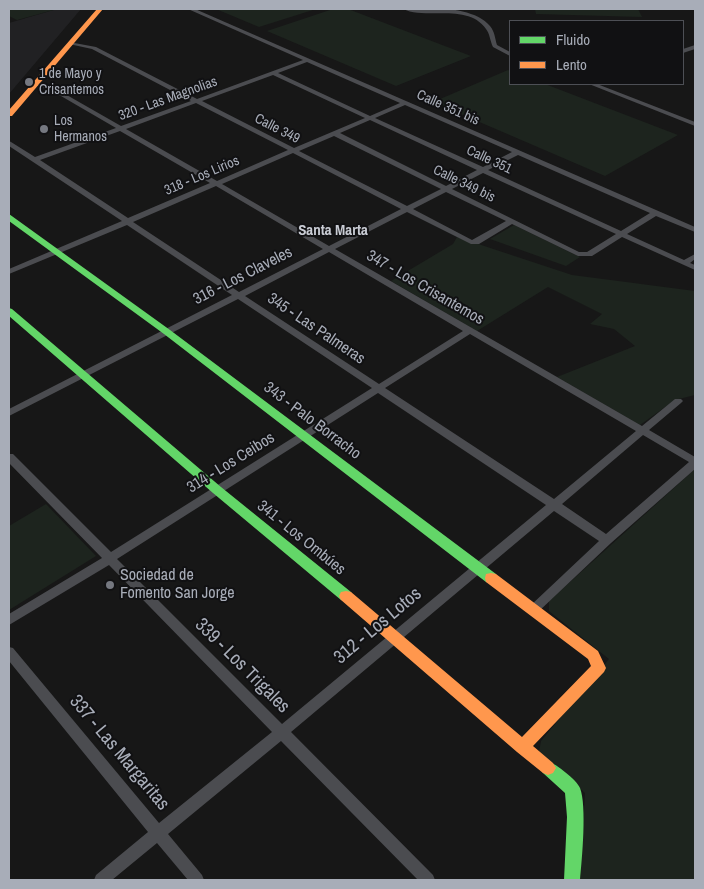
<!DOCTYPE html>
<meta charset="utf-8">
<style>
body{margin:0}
#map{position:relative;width:704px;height:889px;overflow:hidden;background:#171717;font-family:"Archivo Narrow",sans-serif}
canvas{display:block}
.frame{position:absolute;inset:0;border:10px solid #a8adb8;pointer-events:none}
.legend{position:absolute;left:509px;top:20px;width:175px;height:65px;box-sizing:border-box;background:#111113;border:1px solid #4d4f55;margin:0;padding:6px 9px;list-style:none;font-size:15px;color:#a8adb8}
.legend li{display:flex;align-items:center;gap:10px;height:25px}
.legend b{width:25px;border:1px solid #4d4f55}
</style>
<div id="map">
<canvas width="704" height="889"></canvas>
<div class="frame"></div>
<ul class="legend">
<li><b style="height:6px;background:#63d668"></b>Fluido</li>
<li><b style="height:6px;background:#ff974d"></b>Lento</li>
</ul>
</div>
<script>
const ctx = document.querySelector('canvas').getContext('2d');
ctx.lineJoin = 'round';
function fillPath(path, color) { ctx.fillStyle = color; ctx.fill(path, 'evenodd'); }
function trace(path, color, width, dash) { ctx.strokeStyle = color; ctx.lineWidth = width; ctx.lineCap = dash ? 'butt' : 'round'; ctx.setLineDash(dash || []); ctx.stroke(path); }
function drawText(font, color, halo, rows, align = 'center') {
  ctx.font = font + ' "Archivo Narrow",sans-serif'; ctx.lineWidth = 4; ctx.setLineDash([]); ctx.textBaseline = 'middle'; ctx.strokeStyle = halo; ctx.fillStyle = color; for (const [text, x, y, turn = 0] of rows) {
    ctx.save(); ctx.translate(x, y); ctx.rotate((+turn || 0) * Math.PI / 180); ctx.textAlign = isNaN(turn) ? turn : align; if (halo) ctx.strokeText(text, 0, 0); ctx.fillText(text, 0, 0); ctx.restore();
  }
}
const built = new Path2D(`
 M57,9h24l-72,85v-71z`);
const green = new Path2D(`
 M9,9h48l-40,11 -8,-4z
 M216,9h100l-57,18z
 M333,9h15l123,47 -75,30 -129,-55z
 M535,9h103l4,8 -106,-3z
 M508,70l2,1v13h35l133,51 -73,41 -172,-74z
 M514,225l66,32 -14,9 -76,-27z
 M457,237l115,38 123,16v104l-20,5 -35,25 -83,-48 78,-31 -21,-17 -24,-5 12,-10 -54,-27 -71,44 -86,-50 62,-37z
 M695,469v411h-115l5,-87 -46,-41 2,-11 68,-82 -60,-48v-10z
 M46,504l50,52 -87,54v-84z`);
const street = new Path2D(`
 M188,9h7l500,218v5l-39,-16 -29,18 57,26 11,-6v5l-5,4 5,2v5l-73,-33 -30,19h-14l-66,-32 -33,20h-8l-64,-32 -72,37 307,177 33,-27h6l2,2 -2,2 -32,27 46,27v12l-84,74 -73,69 -4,2 -4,-2 -2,-3 2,-3 69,-65 -45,-30 -263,221 142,143 2,5h-17l-137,-139 -113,93 34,41 2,5h-16l-31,-37 -45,37h-18l2,-5 52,-43 -139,-171v-14l4,1 146,175 113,-91 -163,-167 -100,60v-11l93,-56 -93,-95v-9h4l98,98 261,-164 -134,-89 -229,117v-7l223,-114 -105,-70 -118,49v-5l113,-48 -113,-75v-5l2,1 24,15 81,-29 -55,-32 -27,-12v-2h4l27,12 56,32 70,-25 -99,-52 -23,-5v-2l27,5 101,52 106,-39zM307,62l93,41 -30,13 -92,-43zM273,75l92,43 -71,30 -92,-47zM196,103l92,47 -71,31 -91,-52zM405,105l107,47 -29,15 -108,-49zM370,120l107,50 -31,16 -106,-53zM120,131l90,52 -82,35 -88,-58zM334,136l107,53 -34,17 -108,-55zM293,153l108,56 -72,37 -107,-62zM518,155l132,58 -29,18 -133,-61zM483,173l133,61 -29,18h-8l-127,-63zM216,186l107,63 -84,43 -106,-70zM446,192l60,29 -34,19 -59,-31zM329,252l134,79 -84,53 -134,-88zM470,334l166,97 -82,68 -169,-111zM378,393l168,112 -264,219 -165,-165zM643,435l46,27 -83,72 -44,-30z
 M403,9c24,-2 71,-3 87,17 5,6 5,13 7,19l13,7v4l-17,-9c-3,-6 -3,-13 -7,-18 -18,-26 -60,-9 -83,-20z
 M695,45v4l-12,4v-4z
 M589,84h8l98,38v4z`);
const fast = new Path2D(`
 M9,214l161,116 326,244 1,4 -1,4 -5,1 -5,-1 -322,-248 -155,-113z
 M9,308l3,1 209,178 130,105 2,4 -2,4 -5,1 -5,-1 -128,-107 -204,-177z
 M548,761c8,3 29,19 32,27 7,18 2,71 0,92h-16l3,-63 -2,-24 -22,-20 -3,-5 3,-5z`);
const slow = new Path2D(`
 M97,9h6l-91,107h-3v-6z
 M491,573l5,1 102,77 8,17 -2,4 -71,74 20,17 3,5 -3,5 -5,2 -5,-2 -26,-21 -176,-152 -2,-4 2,-4 5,-1 5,1 171,145 69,-71 -3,-7 -102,-77 -1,-4 1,-4z`);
const markers = [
 [29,82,5,"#757880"],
 [44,129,5,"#757880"],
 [110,585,5,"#757880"]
];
const farPoinames = [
 ["1 de Mayo y",39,74],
 ["Crisantemos",39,90],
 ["Los",54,121],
 ["Hermanos",54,137]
];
const farStreetnames = [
 ["320 - Las Magnolias",168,99,-20],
 ["Calle 351 bis",448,108,24],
 ["Calle 349",277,129,27],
 ["Calle 351",489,160,25],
 ["318 - Los Lirios",202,176,-23],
 ["Calle 349 bis",464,184,26]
];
const farNeighbourhoodnames = [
 ["Santa Marta",333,231]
];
const streetNames = [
 ["316 - Los Claveles",243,276,-27],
 ["347 - Los Crisantemos",425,288,30],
 ["345 - Las Palmeras",316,329,34],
 ["343 - Palo Borracho",312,421,37],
 ["314 - Los Ceibos",231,463,-32],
 ["341 - Los Ombúes",301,538,39]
];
const poiNames = [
 ["Sociedad de",120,576],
 ["Fomento San Jorge",120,594]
];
const nearStreetnames = [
 ["312 - Los Lotos",378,626,-40],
 ["339 - Los Trigales",242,666,45],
 ["337 - Las Margaritas",119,753,50]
];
fillPath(built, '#212123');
fillPath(green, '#1d241e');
fillPath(street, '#4b4c50');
fillPath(fast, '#63d668');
fillPath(slow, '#ff974d');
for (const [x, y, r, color] of markers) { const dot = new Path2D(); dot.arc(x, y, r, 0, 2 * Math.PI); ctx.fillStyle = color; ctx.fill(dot); trace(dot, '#111113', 2); }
drawText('14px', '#a8adb8', '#111113', farPoinames, 'left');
drawText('14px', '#a8adb8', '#111113', farStreetnames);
drawText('bold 15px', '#c9ccd4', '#111113', farNeighbourhoodnames);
drawText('16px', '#a8adb8', '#111113', streetNames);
drawText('16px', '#a8adb8', '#111113', poiNames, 'left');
drawText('19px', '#a8adb8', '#111113', nearStreetnames);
</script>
